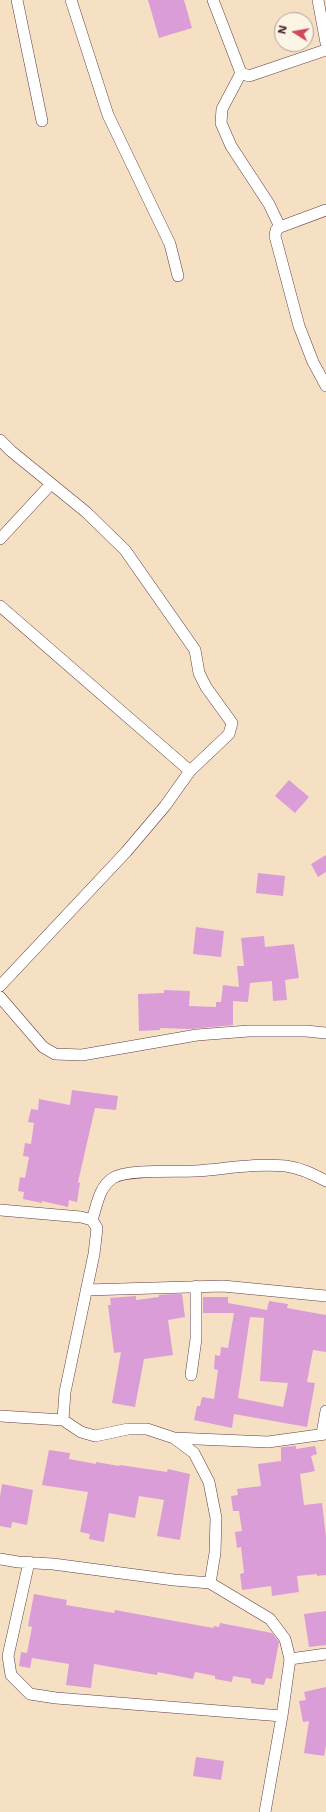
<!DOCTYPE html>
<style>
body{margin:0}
#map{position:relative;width:326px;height:1812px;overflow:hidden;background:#f5e0c4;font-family:"Shantell Sans",sans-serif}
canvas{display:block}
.north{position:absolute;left:274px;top:12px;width:40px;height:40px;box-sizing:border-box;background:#fcf5e5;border:1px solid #b59f9b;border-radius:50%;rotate:281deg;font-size:11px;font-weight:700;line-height:16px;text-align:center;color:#4a1f2b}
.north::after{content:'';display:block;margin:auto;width:14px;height:18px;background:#d1495b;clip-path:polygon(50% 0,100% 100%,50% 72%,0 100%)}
</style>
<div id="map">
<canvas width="326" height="1812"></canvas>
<div class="north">N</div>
</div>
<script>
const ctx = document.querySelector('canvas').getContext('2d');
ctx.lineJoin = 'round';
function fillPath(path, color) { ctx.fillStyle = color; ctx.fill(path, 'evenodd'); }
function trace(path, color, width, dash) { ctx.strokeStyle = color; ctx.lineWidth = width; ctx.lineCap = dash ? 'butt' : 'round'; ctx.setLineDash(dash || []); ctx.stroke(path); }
const building = new Path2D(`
 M148,0h36l8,28 -33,10z
 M289,780l20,17 -14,16 -20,-17z
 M326,855v17l-8,5 -7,-13z
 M258,873l27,3 -2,20 -27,-3z
 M196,927l28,4 -3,26 -28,-3z
 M264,936l1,11 29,-3 5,34 -14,2 2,20 -14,1 -1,-20 -22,2 -2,19 -15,-1v24l-42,4 -31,-1v2l-21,1 -1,-37 26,-1v-3l26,1 -1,15 27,1v-5h5l2,-17 16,2 -2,-21h7l-3,-28z
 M72,1090l46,6 -2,14 -21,-2 -17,74 2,1 -3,19 -8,-2 -1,7 -26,-6v2l-19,-4 1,-7 -6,-1 2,-14 5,1 4,-21 -6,-1 2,-13 6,1 3,-21 -6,-1 3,-13 7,1 1,-11 31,6z
 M175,1294h7l3,23 -17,3 5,35 -29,4 -9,48 -23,-4 9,-51 -7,1 -6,-48h3l-1,-7 26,-2v4l23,-3v-2z
 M203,1297h25v6l39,7 2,-9 19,3 -1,4 39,7v37l-13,-2 -6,32 8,1 -8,44 -73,-13 -2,14 -38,-8 3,-14h3l2,-9 12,2 4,-29 -4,-1 1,-14 5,1 1,-9 7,1 6,-35h-31zM250,1317l14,1 -4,63 28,2 -5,24 -45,-9z
 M296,1446v3l19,-3 2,8 -6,2 4,15 -15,3 4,31 18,-2 4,34v38l-9,1v-2l-20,2 2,16 -27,4 -1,-10 -29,4 -2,-16 4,-1 -3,-26 -4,1 -2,-16 7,-1 -3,-20h-6l-2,-15 7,-1 -1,-6 24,-3 -3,-22 23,-3v-14z
 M49,1450l21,3 -1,6 27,5v-2l23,4 1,-1 47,7 1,-3 22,5 -10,66 -23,-4 7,-36 -25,-4 -4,22 -26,-5 -5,29 -15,-3 1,-5 -10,-2 8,-40 -46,-7z
 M2,1484l31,6 -6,35 -15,-3 -1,6 -11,-2v-29z
 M34,1594l33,6 -1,5 48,8 1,-3 98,18 1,-2 5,1 1,-4 52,10 7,9 -7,37 -6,-1 -2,7 -13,-2v-4l-18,-3 -1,6 -17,-3v-3l-20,-4 -2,7 -35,-7 -1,3 -63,-11 -3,24 -25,-3 3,-21 -37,-6 -2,10 -11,-2 2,-14 6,1 5,-26 -4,-1z
 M326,1611v34l-17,2 -5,-33z
 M326,1687v58l-2,11 -20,-3 5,-32 -6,1 -4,-21 7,-1 -2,-8z
 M196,1757l28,4 -3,19 -28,-4z`);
const minor = new Path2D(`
 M17,0l25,121
 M71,0l37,115 62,129 8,32
 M213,0l28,73 8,3 77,-26
 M318,0l8,43
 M241,73l-19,36 -1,14 10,23 38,58 11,23
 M326,210l-46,17 -4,3 -1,6 24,90 14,36 13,24
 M0,440l11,11 75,61 39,38 70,100 4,23 7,14 26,36 -3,11 -39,37 -25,35 -39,46 -126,134
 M0,539l51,-55
 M0,606l190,165
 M0,997l43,50 12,7 27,1 115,-20 52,-4h57l20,2
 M0,1210l81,7 11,3 5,8 -3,26 -29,138 -2,28 18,12 14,4 33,-7h19l27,9 20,15 15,29 7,36 -1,35 -5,30
 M92,1220c5,-15 7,-33 21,-42 14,-9 64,-6 82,-7 30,-2 61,-8 91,-5 15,2 27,8 40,15
 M86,1290l137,-4 103,10
 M191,1375l5,-36v-53
 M0,1416l63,4
 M322,1434l4,-23
 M174,1438l94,4 58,-8
 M0,1559l18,3 35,2 121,16 36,3 60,36 15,20 5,20 -8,57 -17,96
 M29,1562l-21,94 3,19 19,19 26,4 226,18
 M290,1659l36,-5`);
fillPath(building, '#db9dd8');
trace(minor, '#643c42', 12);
trace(minor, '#fff', 11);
</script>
